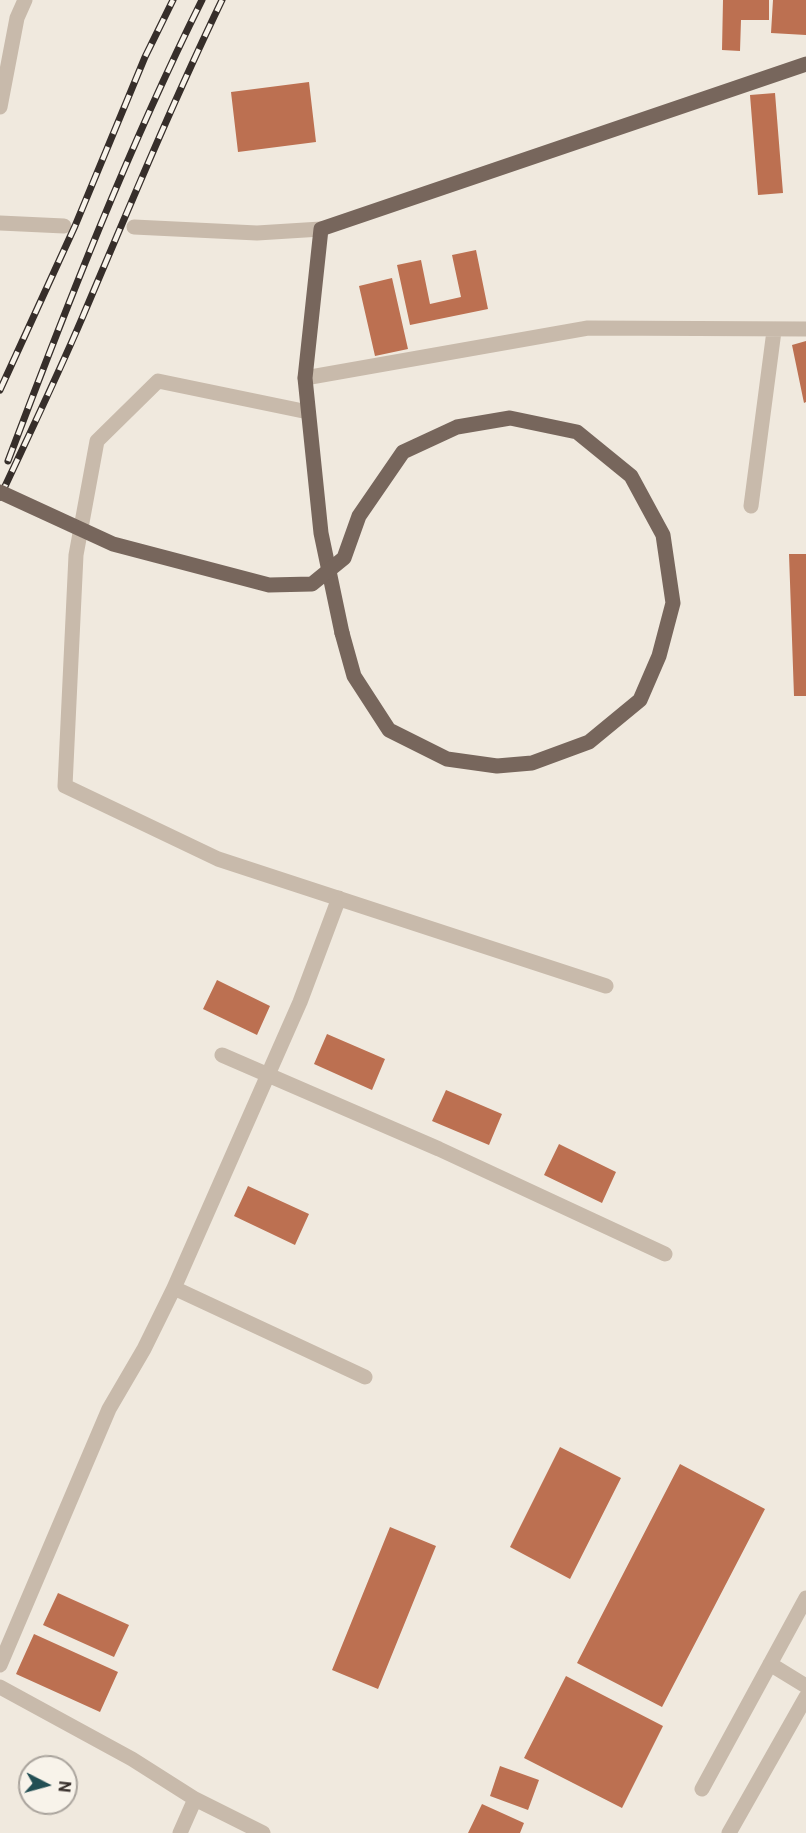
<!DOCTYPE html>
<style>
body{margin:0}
#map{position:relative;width:806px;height:1833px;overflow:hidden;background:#f0e9de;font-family:Roboto,sans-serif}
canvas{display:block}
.north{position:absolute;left:18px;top:1755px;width:60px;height:60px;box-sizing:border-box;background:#f8f3ea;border:2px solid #aaa49d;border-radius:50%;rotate:96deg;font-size:16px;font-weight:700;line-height:24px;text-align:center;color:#362e2a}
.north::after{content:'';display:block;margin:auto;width:21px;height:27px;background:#234f54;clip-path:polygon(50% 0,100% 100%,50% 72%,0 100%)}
</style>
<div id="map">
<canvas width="806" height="1833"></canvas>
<div class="north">N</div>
</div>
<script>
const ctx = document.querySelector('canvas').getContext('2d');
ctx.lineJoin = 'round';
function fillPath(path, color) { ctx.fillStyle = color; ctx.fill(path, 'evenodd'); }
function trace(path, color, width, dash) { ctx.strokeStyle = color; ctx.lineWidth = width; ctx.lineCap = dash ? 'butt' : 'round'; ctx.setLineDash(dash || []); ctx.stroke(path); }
const building = new Path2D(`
 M723,0h46v20h-28l-1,31 -18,-1z
 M773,0h33v35l-35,-2z
 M309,82l7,60 -78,10 -7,-60z
 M775,93l8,100 -25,2 -8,-100z
 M476,250l12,59 -78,16 -13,-60 24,-5 9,44 31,-7 -9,-42z
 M392,278l16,71 -33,7 -16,-70z
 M806,341v61l-2,1 -12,-58z
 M789,554h17v142h-12z
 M217,980l53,26 -13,29 -54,-26z
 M327,1034l58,25 -13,31 -58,-26z
 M446,1090l56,24 -13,31 -57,-24z
 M559,1144l57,28 -14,31 -58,-28z
 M248,1186l61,28 -14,31 -61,-29z
 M560,1447l61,31 -51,101 -60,-32z
 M680,1464l85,45 -103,198 -85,-44z
 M390,1527l46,19 -58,143 -46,-19z
 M58,1593l71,32 -15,32 -71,-32z
 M34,1634l84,38 -18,40 -84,-38z
 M566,1676l97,50 -41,82 -98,-50z
 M500,1766l39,14 -11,30 -38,-14z
 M482,1804l42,19 -4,10h-52z`);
const minor = new Path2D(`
 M0,107l17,-89 8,-18
 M0,223l64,3
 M134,227l123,6 64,-4
 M305,378l283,-50 218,1
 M308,412l-150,-31 -61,60 -21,114 -11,231 153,73 388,127
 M751,506l23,-175
 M222,1055l217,94 226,105
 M174,1288l191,89
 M770,1664l36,22
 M0,1665l109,-256 35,-60 30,-61 126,-286 39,-104
 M0,1687l132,72 63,40 68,34
 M702,1789l104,-191
 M180,1833l15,-34
 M729,1833l77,-136`);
const major = new Path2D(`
 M342,633l-21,-100 -16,-155 16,-149 485,-165`);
const rail = new Path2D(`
 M0,390l75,-164 70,-169 28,-57
 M8,461c59,-156 120,-312 194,-461
 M0,497c28,-60 57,-120 83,-181 45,-106 89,-212 139,-316`);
const majorBridge = new Path2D(`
 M0,492l113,52 156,41 43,-1 32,-26 15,-42 44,-64 54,-25 53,-9 67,14 54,44 32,59 10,68 -14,53 -19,44 -51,42 -57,21 -35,3 -50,-7 -58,-29 -35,-54 -12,-43`);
fillPath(building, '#bc7051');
trace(minor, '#c8baab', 15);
trace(major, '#77665c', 15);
trace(rail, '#362e2a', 7);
trace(rail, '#f8f3ea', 4.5, [14]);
trace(majorBridge, '#77665c', 15);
</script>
